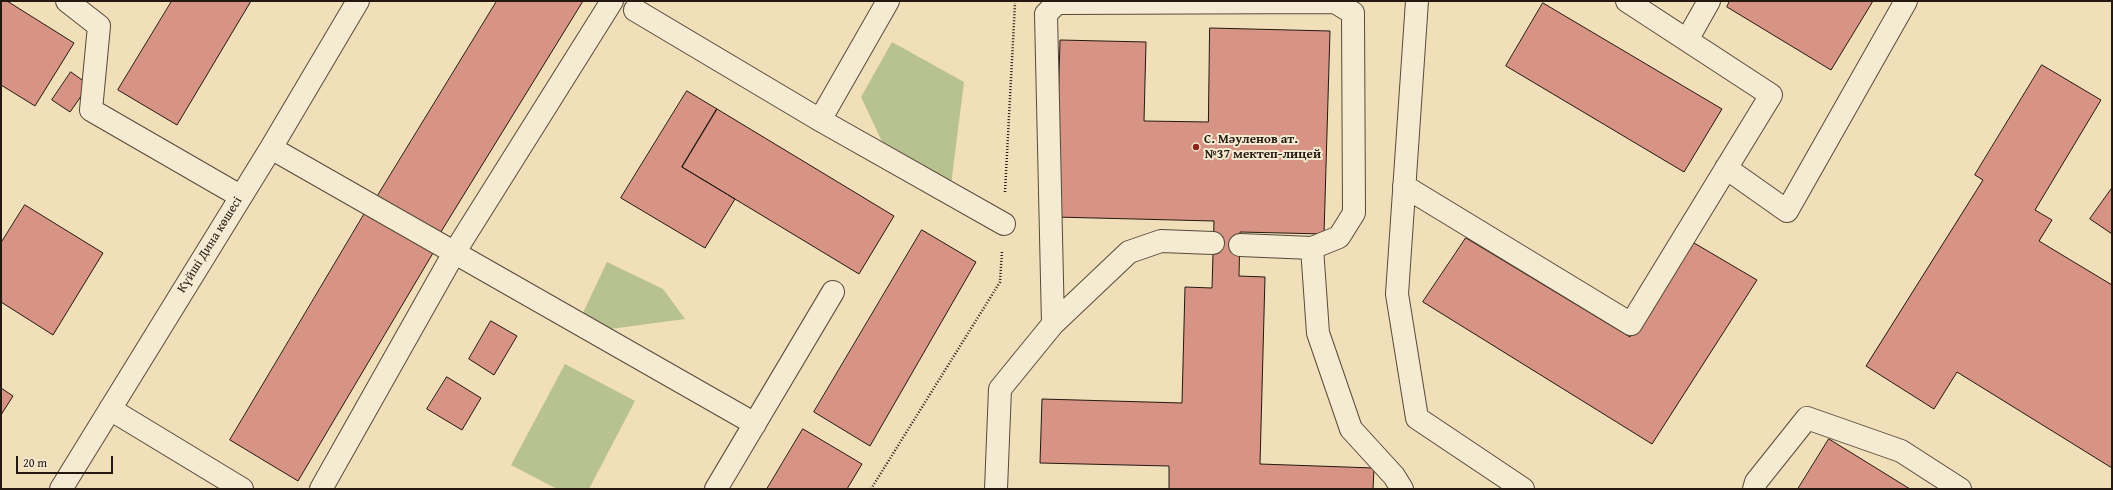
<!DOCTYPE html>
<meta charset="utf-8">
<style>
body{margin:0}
#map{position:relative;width:2113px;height:490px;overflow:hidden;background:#f0dfb9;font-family:"Gentium Book Plus",serif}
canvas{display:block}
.frame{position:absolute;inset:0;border:2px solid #241810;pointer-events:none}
.scale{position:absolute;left:16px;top:456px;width:97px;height:18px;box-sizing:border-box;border:2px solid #241810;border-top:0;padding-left:5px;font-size:12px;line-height:14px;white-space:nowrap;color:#241810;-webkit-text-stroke:3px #f5ead2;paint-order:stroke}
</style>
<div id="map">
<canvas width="2113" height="490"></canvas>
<div class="frame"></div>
<div class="scale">20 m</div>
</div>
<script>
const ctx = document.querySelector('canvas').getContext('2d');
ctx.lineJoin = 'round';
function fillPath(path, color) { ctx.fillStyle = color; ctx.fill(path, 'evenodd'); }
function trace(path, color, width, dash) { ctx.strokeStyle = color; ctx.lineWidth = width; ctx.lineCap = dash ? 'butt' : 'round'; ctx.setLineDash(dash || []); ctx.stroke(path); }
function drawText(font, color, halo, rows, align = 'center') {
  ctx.font = font + ' "Gentium Book Plus",serif'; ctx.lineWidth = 4; ctx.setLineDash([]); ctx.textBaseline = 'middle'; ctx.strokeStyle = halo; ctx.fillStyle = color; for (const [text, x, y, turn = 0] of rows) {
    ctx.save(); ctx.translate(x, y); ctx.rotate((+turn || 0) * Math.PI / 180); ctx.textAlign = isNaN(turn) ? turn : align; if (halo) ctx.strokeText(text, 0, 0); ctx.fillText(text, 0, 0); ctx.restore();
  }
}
const green = new Path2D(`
 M892,42l72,40 -13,103 -66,-37 -24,-51z
 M607,262l56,27 22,30 -112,15z
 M565,364l70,37 -46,88h-32l-46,-24z`);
const building = new Path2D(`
 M1,1h6l67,42 -39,63 -34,-21z
 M172,1h79l-74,124 -59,-35z
 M497,1h86l-144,234 -62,-38z
 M1730,1h143l-42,69 -104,-63z
 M1543,3l179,106 -38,63 -178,-106z
 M1210,28l120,3 -6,203 -84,-2 -1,44 26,1 -5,187 114,4 -1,21h-204v-23l-129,-3 2,-64 140,4 3,-116 27,1 2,-67 -159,-4 5,-177 86,2 -2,79 64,1z
 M2042,65l59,35 -66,110 17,10 -13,21 73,44v183l-155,-96 -23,37 -68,-43 117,-186 -8,-5z
 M71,72l18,13 -19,27 -18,-12z
 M687,91l30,18 -35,58 53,32 -30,49 -84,-50z
 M717,109l177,107 -35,58 -177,-107z
 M2112,188v46l-22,-15z
 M25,205l78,48 -50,82 -52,-33v-59z
 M365,213l68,40 -135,228 -68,-41z
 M922,230l54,32 -106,184 -56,-34z
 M1466,238l164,99 59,-97 68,40 -105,164 -229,-142z
 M491,321l26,15 -23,39 -25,-16z
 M447,377l34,21 -19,32 -35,-21z
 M1,388l12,8 -12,19z
 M803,429l59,35 -15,25h-80z
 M1829,439l81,50h-112z`);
const path = new Path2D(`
 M1005,192l10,-189
 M871,489l129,-207 2,-31`);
const minor = new Path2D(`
 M67,1l32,25 -8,84 149,86
 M1417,1l-20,293 20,124 106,71
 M635,10l185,110 184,104
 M1687,40l22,-39
 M820,120l68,-119
 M271,148l484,276
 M1726,168l61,43 119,-210
 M1404,186l227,138 140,-229 -144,-94
 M1312,248l6,85 33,96 43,47 8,13
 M1053,324l76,-72 32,-11 52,2
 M110,409l132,80
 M61,489l210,-341 87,-147
 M321,489l133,-236 158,-252
 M716,489l117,-197
 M996,489l4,-100 53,-65 -7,-310 11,-11 278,-1 18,11 1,200 -15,24 -27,11 -72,-3
 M1754,489l2,-7 51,-64 94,33 59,38`);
const markers = [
 [1196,147,4,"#8f2418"]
];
const poiNames = [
 ["С. Мәуленов ат.",1204,140],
 ["№37 мектеп-лицей",1204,155]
];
const streetNames = [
 ["Күйші Дина көшесі",210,245,-58]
];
fillPath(green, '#b8c290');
fillPath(building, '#d79384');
trace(building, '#241810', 1);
trace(minor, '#574a3a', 24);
trace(path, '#241810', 2.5, [1, 2]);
trace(minor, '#f5ead2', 22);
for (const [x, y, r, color] of markers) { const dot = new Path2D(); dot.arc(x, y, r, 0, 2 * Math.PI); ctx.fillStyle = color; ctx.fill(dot); trace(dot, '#f5ead2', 1.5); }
drawText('bold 13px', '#241810', '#f5ead2', poiNames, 'left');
drawText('13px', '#241810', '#f5ead2', streetNames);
</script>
